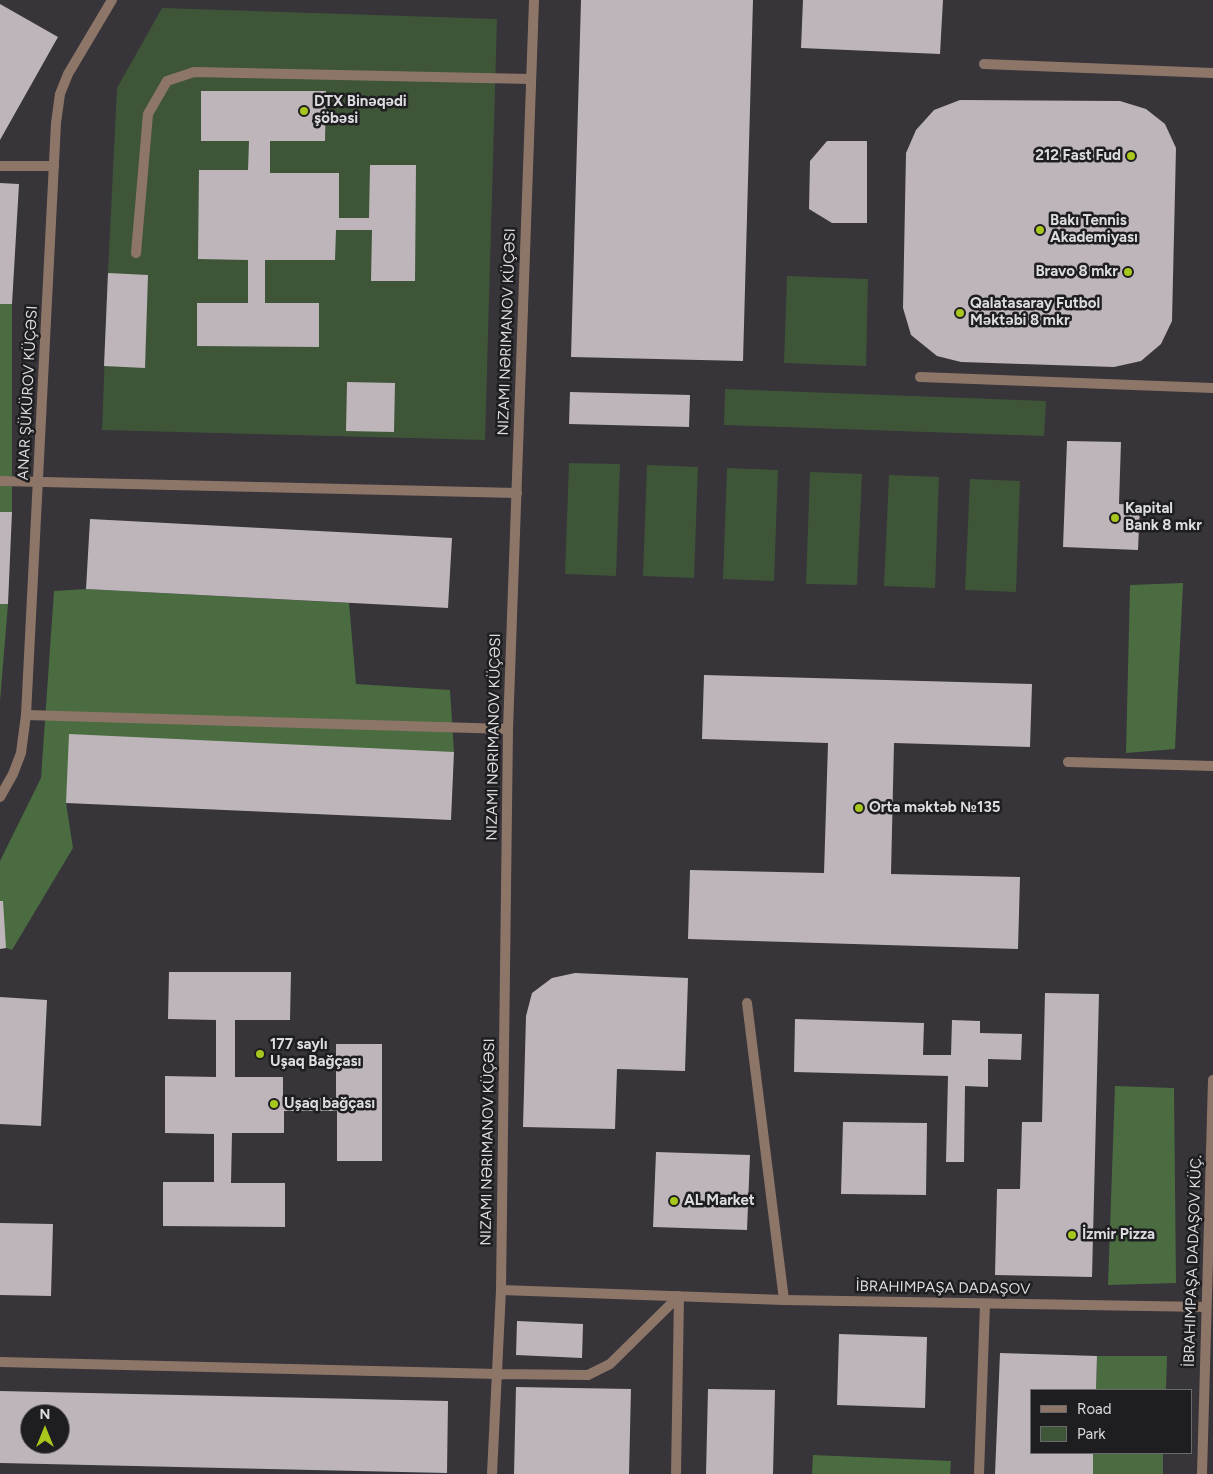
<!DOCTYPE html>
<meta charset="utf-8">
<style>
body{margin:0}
#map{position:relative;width:1213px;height:1474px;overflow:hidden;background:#37343a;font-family:Figtree,sans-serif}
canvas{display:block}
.legend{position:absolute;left:1030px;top:1389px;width:162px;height:65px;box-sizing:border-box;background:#1e1d1f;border:1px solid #6a696c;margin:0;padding:6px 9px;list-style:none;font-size:15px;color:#dcdbdf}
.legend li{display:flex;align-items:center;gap:10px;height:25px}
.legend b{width:25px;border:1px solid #6a696c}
.north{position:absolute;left:20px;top:1404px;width:50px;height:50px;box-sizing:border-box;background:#1e1d1f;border:1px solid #6a696c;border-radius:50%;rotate:0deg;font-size:14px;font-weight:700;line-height:20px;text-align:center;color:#dcdbdf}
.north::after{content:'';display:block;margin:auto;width:18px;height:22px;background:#a8c71d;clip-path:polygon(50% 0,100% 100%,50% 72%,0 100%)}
</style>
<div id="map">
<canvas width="1213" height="1474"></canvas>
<ul class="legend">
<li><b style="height:6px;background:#8d7668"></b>Road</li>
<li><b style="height:14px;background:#3f5538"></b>Park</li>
</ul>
<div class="north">N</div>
</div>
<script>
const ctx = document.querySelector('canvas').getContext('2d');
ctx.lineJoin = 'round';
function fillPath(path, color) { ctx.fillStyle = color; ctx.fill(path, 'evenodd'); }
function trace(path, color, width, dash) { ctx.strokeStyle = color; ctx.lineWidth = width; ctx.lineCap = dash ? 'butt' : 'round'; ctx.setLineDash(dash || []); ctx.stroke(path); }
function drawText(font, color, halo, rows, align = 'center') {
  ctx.font = font + ' Figtree,sans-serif'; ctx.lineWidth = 5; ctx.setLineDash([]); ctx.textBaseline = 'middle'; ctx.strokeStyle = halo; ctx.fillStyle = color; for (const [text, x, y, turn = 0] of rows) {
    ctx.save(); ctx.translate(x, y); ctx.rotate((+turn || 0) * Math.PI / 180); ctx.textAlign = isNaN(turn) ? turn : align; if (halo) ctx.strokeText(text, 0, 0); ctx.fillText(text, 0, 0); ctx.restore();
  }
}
const green = new Path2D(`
 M162,8l335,11 -12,421 -383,-10 6,-157 9,-185z
 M787,276l81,3 -2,87 -82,-3z
 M725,389l321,12 -2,35 -320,-11z
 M569,463l51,1 -4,112 -51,-2z
 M647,465l51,2 -4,111 -51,-2z
 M727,468l51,2 -4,111 -51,-2z
 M810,472l52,2 -5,111 -51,-1z
 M889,475l50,2 -4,111 -51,-2z
 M970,479l50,2 -4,111 -51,-2z`);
const forest = new Path2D(`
 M0,304h12v208h-12z
 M1183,583l-8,166 -49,4 4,-168z
 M86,589l263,14 7,81 94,6 4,62 -388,51 7,45 -61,102 -12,-4v-85l41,-83 13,-187z
 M0,604h8l-8,97z
 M1115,1086l59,2 2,195 -68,2z
 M1097,1356h70l-1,34h-70z
 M1093,1453h70v21h-70z
 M813,1455l138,6 -1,13h-138z`);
const building = new Path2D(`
 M581,0h172l-10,361 -172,-4z
 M803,0h140l-3,54 -139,-6z
 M0,4l58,33 -58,103z
 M201,91h125l-1,50h-55v32h69v45h30l1,-53h46l-1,116h-44l1,-51h-36l-1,30h-70v43h54v44l-122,-1v-43h51v-43l-50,-1 1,-89h49l1,-29h-48z
 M960,100l160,1 26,8 19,15 11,24 -4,173 -11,23 -20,17 -27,6 -153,-5 -24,-6 -26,-21 -8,-27 3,-155 10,-23 18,-20z
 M827,141h40v82h-35l-23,-14 1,-48z
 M0,183l19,1 -7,120h-12z
 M108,273l40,2 -3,93 -41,-2z
 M347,382l48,1 -1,49 -48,-1z
 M570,392l120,3 -1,32 -120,-3z
 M1067,441l54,1 -2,62 21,1 -2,45 -75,-3z
 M0,512h12l-4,92h-8z
 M90,519l362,19 -4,70 -362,-19z
 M704,675l328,9 -2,63 -136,-4 -3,131 129,3 -2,72 -330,-10 2,-69 134,3 4,-130 -126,-4z
 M69,734l385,18 -3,68 -385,-17z
 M0,901h3l3,47 -6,1z
 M169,972h122l-1,48h-55v57h48v21h53v-54h46v117h-45v-50h-53v22h-52l-1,50h54v44l-122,-1v-44h51v-48l-49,-1v-57l51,1v-57l-48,-1z
 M575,973l113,5 -3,93 -68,-2 -2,60 -92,-2 3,-111 6,-23 20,-15z
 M1045,993l54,1 -7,283 -97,-2 2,-86h23l2,-67h20z
 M0,997l47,3 -6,126 -41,-2z
 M795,1019l129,4 -1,32h28l1,-35 28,1v12l42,1 -1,26 -33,-1v28l-23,-1 -1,76h-18l2,-86 -154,-4z
 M843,1122l84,1 -1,72 -85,-1z
 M656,1152l94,3 -3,75 -94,-3z
 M0,1223l53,1 -2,72 -51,-1z
 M517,1321l66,3 -1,34 -66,-3z
 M839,1334l88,3 -2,71 -88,-3z
 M1000,1353l97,3 -1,34h-64v63h61v21h-98z
 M516,1387l115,2 -2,85h-115z
 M708,1389l67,1 -2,84h-67z
 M0,1391l448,10 -1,72 -447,-10zM30,1414h30v30h-30z`);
const service = new Path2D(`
 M984,64l229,9
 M0,166h54
 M136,253l12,-139 19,-33 27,-9 337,7
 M920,377l293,11
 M0,481l517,12
 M26,715l482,14
 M1068,762l145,4
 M747,1003l37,297
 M0,1362l498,12
 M676,1474l3,-178
 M979,1474l6,-170`);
const minor = new Path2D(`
 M0,797l13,-23 8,-21 5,-38 30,-592 4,-29 8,-20 44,-74
 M501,1290l283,10 422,7
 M498,1374l90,1 22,-11 69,-68
 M492,1474l9,-184 7,-561 26,-729`);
const tertiary = new Path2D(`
 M1202,1474l11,-394`);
const markers = [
 [304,111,5,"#a8c71d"],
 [1131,156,5,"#a8c71d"],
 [1040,230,5,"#a8c71d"],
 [1128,272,5,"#a8c71d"],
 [960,313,5,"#a8c71d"],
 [1115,518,5,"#a8c71d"],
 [859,808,5,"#a8c71d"],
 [260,1054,5,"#a8c71d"],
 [274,1104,5,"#a8c71d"],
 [674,1201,5,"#a8c71d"],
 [1072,1235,5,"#a8c71d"]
];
const poiNames = [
 ["DTX Binəqədi",314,102],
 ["şöbəsi",314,119],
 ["212 Fast Fud",1121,156,"right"],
 ["Bakı Tennis",1050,221],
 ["Akademiyası",1050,238],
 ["Bravo 8 mkr",1118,272,"right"],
 ["Qalatasaray Futbol",970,304],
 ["Məktəbi 8 mkr",970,321],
 ["Kapital",1125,509],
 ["Bank 8 mkr",1125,526],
 ["Orta məktəb №135",869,808],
 ["177 saylı",270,1045],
 ["Uşaq Bağçası",270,1062],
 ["Uşaq bağçası",284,1104],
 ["AL Market",684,1201],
 ["İzmir Pizza",1082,1235]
];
const streetNames = [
 ["NIZAMI NƏRIMANOV KÜÇƏSI",507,332,-88],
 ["ANAR ŞÜKÜROV KÜÇƏSI",28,393,-87],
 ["NIZAMI NƏRIMANOV KÜÇƏSI",494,737,-89],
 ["NIZAMI NƏRIMANOV KÜÇƏSI",488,1142,-89],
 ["İBRAHIMPAŞA DADAŞOV KÜÇ.",1193,1261,-88],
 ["İBRAHIMPAŞA DADAŞOV",943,1288,1]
];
fillPath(green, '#3f5538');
fillPath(forest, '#4a6c40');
fillPath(building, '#bdb5ba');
trace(service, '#8d7668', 10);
trace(minor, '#8d7668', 10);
trace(tertiary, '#8d7668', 10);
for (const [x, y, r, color] of markers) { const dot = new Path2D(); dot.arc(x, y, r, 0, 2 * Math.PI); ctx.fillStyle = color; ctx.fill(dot); trace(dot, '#1e1d1f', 2); }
drawText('bold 15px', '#dcdbdf', '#1e1d1f', poiNames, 'left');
drawText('15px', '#dcdbdf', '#1e1d1f', streetNames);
</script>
